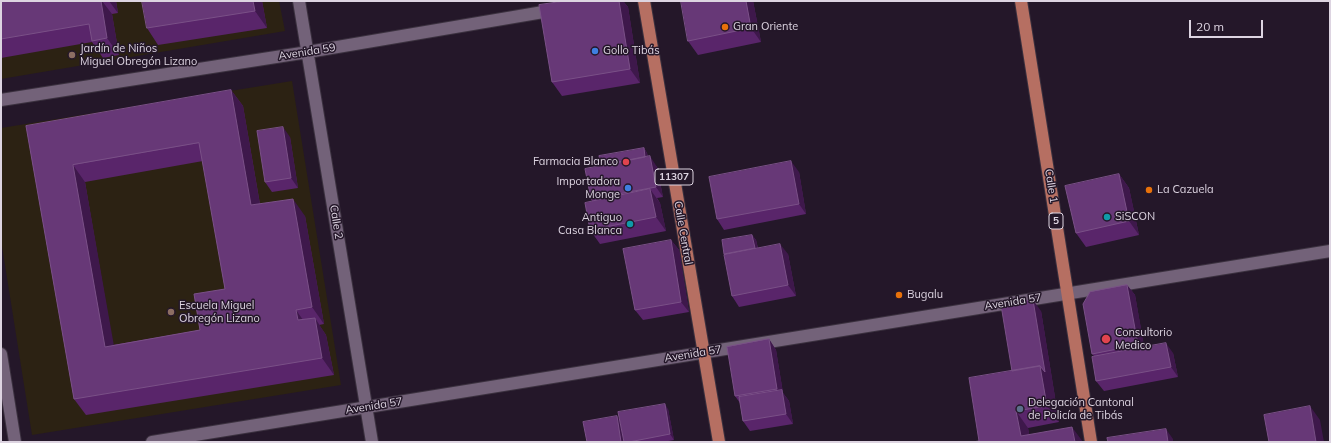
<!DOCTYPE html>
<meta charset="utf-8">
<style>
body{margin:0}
#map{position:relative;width:1331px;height:443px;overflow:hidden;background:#241729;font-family:Mulish,sans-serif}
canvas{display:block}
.frame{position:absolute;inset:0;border:2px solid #ddd4e1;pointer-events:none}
.scale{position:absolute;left:1189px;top:20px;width:74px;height:18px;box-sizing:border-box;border:2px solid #ddd4e1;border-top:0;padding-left:5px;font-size:12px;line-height:14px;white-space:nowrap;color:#ddd4e1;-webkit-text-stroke:3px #241729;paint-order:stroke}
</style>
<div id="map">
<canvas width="1331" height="443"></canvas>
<div class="frame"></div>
<div class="scale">20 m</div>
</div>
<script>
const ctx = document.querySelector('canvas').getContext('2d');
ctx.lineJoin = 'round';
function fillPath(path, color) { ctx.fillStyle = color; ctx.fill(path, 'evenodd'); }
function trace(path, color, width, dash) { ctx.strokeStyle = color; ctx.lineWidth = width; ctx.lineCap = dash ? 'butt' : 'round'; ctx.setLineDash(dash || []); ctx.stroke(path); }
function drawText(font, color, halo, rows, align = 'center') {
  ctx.font = font + ' Mulish,sans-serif'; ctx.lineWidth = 3; ctx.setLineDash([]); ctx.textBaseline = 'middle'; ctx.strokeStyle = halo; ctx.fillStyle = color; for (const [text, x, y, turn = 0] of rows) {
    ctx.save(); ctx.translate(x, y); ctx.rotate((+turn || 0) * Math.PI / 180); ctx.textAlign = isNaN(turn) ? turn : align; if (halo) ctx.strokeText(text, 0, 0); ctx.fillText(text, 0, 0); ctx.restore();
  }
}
const education = new Path2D(`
 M1,1h278l6,30 -284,48z
 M292,81l49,304 -309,50 -31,-195v-112z`);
const minor = new Path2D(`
 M299,1l73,441
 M1,100l307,-48 247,-42
 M1,354l14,88
 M152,442l1178,-191`);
const major = new Path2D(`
 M644,1l75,441
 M1021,1l70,441`);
const wall = new Path2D(`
 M1,1h115l2,12 -6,1 7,41 -16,3 -11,-16 -91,16z
 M262,1l5,27 -109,17 -11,-17z
 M565,1h58l5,6 12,76 -78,13 -10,-14z
 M753,1l8,41 -63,13 -10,-14z
 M231,90l12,16 17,98 45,12 19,108 -5,1 7,10 8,40 -248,40 -12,-16 -48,-273zM203,161l22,128 -25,41 -87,15 -28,-163z
 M290,137l8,51 -26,4 -7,-10z
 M644,148l3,5 1,4 9,10 6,30 -6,1 3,5 6,28 -66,13 -10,-14 2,-29 -1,-2 10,-33z
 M799,172l7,42 -82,16 -7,-11z
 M1119,174l10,14 10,47 -53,12 -10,-14z
 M752,235l4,5 2,8 30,6 8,42 -57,11 -7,-11 -7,-41 -1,-1z
 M671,240l8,10 10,62 -46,8 -8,-10z
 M1127,285l8,10 9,52 29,6 5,24 -74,14 -8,-10 -2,-25 -2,-2z
 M1041,311l18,111 -31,6 1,6 54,8 -104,-1z
 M769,339l7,11 7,43 6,8 4,23 -43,7 -7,-10 -3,-18 -5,-7z
 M668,409l6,31 -11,2h-76l33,-21z`);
const shadedWall = new Path2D(`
 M101,1h1l10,13 7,41 -12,-17z
 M109,1h7l2,12z
 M253,1h9l5,27 -12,-17z
 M619,1h4l5,6 12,76 -10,-14z
 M746,1h7l8,41 -10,-14z
 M231,90l12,16 20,116 -12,-17z
 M283,127l7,10 8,51 -7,-10z
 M644,148l3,5 2,9 -4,-5z
 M650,156l7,11 6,30 -7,-10z
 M791,161l8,11 7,42 -7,-10z
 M73,165l12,17 32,181 -12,-16z
 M1119,174l10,14 10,47 -10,-14z
 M650,189l10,14 6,28 -10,-14z
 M293,199l12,17 19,108 -12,-17z
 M752,235l4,5 3,14 -4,-6z
 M671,240l8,10 10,62 -8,-10z
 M780,244l8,10 8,42 -8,-11z
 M1127,285l8,10 11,61 -8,-11z
 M1033,300l8,11 18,111 -12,-16 -7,-40z
 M296,310l12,17 -10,-7z
 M315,318l11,17 8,40 -12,-17z
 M769,339l7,11 7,43 6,8 4,23 -7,-10 -3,-17 -6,-8z
 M1166,343l7,10 5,24 -7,-10z
 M665,404l3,5 6,31 -4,-6z
 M1310,406l10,14 4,22h-8z
 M1016,411l12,17 3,14 -10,-6z
 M617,416l7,10 3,16h-6z
 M1072,427l11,15h-8z
 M1166,429l7,10v3h-5z`);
const building = new Path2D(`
 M1,1h100l6,37 -15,3 -3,-17 -88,15z
 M142,1h111l2,10 -108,17z
 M565,1h54l11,68 -78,13 -13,-77z
 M681,1h65l5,27 -63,13z
 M231,90l20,115 42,-6 19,108 -16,3 2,10 17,-2 7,40 -248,41 -48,-273zM199,143l26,146 -31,5 6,36 -95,17 -32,-182z
 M283,127l8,51 -26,4 -8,-51z
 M644,148l1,9 -44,9 -2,-10z
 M650,156l6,31 -65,12 -6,-30z
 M791,161l8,43 -82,15 -8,-42z
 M1119,174l10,47 -53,12 -11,-47z
 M650,189l6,28 -66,13 -5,-27z
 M752,235l3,13 -31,6 -2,-14z
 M671,240l10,62 -46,8 -12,-61z
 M780,244l8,41 -56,11 -8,-41z
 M1127,285l11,60 -46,9 -9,-50 7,-12z
 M1033,300l12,72 -5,-6 -28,5 -11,-66z
 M769,339l8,50 -42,7 -8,-49z
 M1166,343l5,24 -75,14 -4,-24z
 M1040,366l7,40 -31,5 5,25 51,-9 3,15h-103l7,-1 -10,-63z
 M782,390l4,24 -43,7 -4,-24z
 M665,404l5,30 -41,8h-5l-6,-30z
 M1310,406l6,36h-47l-5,-27z
 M617,416l4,26h-34l-4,-20z
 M1166,429l2,13h-60l-1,-4z`);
const markers = [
 [725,27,4,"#e8710a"],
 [595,51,4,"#3f7fe0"],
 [72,55,4,"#8d6e63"],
 [626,162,4,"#e0444e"],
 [628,188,4,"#3f7fe0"],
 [1149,190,4,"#e8710a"],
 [1107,217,4,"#0f9aa8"],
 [630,224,4,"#0f9aa8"],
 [899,295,4,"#e8710a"],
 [171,312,4,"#8d6e63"],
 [1106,339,5,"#e0444e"],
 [1020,409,4,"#5c6f8a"]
];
const shields = [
 [674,177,38],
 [1056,221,14]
];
const shieldNames = [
 ["11307",674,177],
 ["5",1056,221]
];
const poiNames = [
 ["Gran Oriente",733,27],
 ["Jardín de Niños",80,49],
 ["Miguel Obregón Lizano",80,62],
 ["Gollo Tibás",603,51],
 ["Farmacia Blanco",618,162,"right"],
 ["Importadora",620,182,"right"],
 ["Monge",620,195,"right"],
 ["La Cazuela",1157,190],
 ["SiSCON",1115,217],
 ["Antiguo",622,218,"right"],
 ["Casa Blanca",622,231,"right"],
 ["Bugalu",907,295],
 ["Escuela Miguel",179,306],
 ["Obregón Lizano",179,319],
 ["Consultorio",1115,333],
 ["Medico",1115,346],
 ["Delegación Cantonal",1028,403],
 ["de Policía de Tibás",1028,416]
];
const streetNames = [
 ["Avenida 59",307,52,-9],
 ["Calle 1",1051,186,81],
 ["Calle 2",336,222,81],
 ["Calle Central",683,233,80],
 ["Avenida 57",1013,302,-9],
 ["Avenida 57",693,354,-9],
 ["Avenida 57",374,406,-9]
];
fillPath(education, '#2c2213');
trace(minor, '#3b313f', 14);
trace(major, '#3b313f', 14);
trace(minor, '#736279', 12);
trace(major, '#b66f62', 12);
fillPath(wall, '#59256a');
fillPath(shadedWall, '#3e184b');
fillPath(building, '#673877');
trace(building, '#7a5087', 1);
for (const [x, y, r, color] of markers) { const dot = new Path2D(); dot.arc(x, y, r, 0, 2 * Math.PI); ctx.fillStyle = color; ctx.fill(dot); trace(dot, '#241729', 1.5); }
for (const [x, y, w] of shields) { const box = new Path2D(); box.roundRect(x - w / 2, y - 8, w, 16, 3); ctx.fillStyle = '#241729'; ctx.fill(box); trace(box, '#ddd4e1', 1); }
drawText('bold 10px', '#ddd4e1', null, shieldNames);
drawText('11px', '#ddd4e1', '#241729', poiNames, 'left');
drawText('11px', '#ddd4e1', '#241729', streetNames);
</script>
